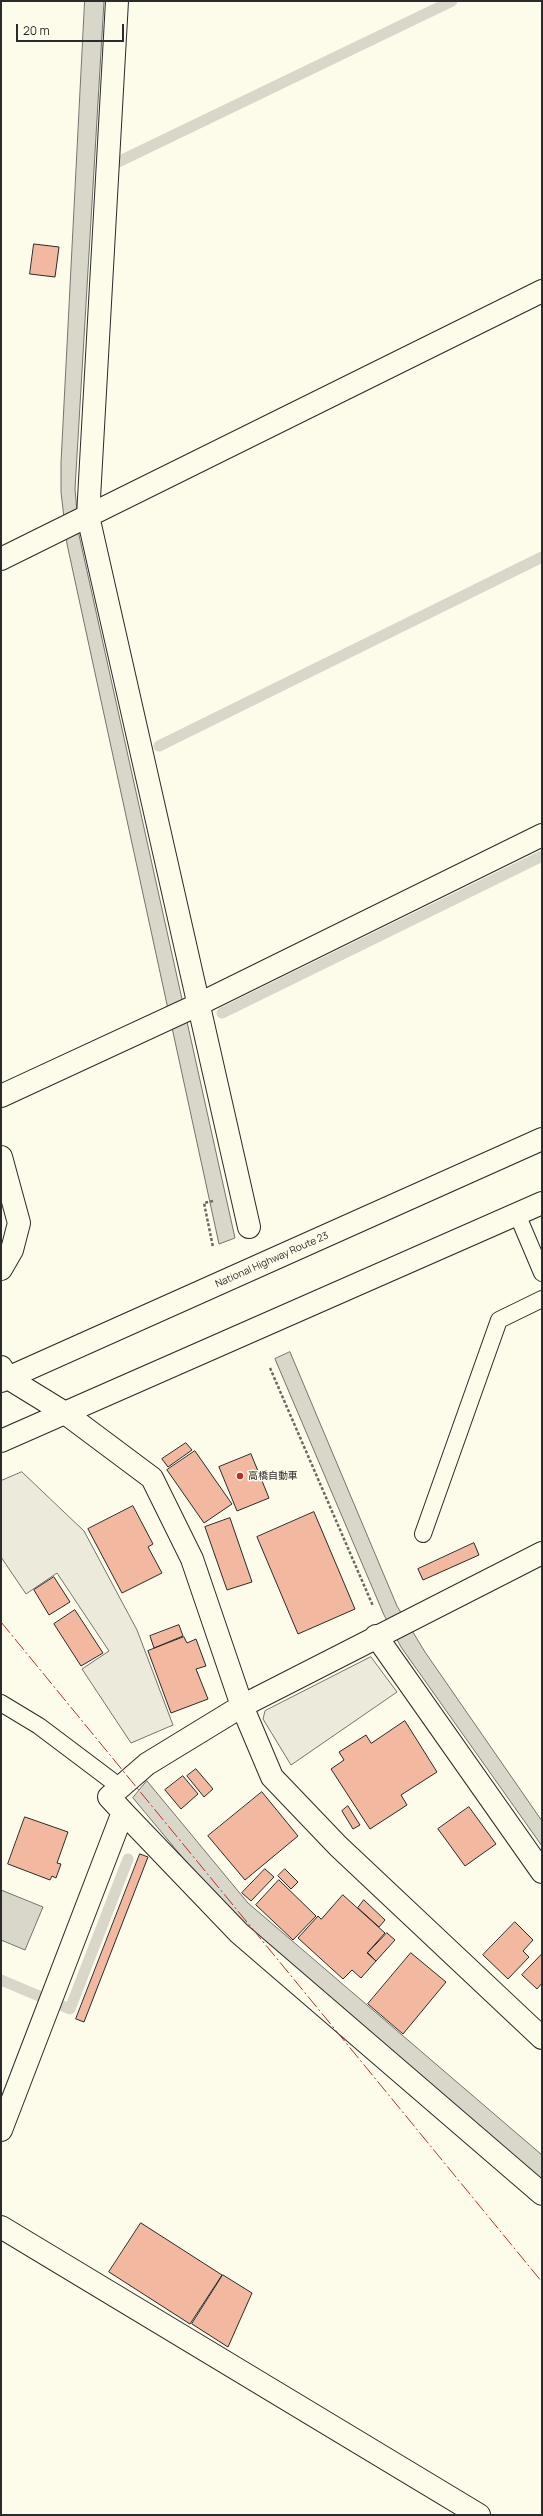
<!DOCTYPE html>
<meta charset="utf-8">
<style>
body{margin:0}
#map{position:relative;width:543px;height:2516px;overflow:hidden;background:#fdfbea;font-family:Manrope,sans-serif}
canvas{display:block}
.frame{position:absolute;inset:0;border:2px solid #2b2b2b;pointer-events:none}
.scale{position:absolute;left:16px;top:24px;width:108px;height:18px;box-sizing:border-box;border:2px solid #2b2b2b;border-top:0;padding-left:5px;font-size:12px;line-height:14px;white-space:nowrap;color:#2b2b2b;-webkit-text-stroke:3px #fdfbea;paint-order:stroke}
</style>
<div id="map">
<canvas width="543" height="2516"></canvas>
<div class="frame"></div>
<div class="scale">20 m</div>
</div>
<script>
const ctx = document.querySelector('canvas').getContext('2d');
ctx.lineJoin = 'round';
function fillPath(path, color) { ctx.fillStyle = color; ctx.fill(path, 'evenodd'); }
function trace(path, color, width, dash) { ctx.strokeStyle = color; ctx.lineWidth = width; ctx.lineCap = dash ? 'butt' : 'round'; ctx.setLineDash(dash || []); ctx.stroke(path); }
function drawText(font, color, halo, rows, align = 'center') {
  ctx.font = font + ' Manrope,"Noto Sans JP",sans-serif'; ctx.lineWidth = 3; ctx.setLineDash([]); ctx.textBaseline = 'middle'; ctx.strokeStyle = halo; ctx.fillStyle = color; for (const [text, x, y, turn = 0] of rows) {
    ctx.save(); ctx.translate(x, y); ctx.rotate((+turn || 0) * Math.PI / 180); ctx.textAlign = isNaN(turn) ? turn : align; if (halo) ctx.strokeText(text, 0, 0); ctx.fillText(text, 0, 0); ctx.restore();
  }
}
const parking = new Path2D(`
 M22,1472l62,59 53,99 36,95 -42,18 -49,-74 27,-18 -52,-78 -31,21 -25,-37v-76z
 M371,1657l26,35 -106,73 -28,-46 2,-8z`);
const water = new Path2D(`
 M85,1h19l-29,488 4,46 156,703 -16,6 -152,-700 -6,-52v-29z
 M290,1352l107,254 28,46 117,169v25l-141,-199 -17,-32 -109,-256z
 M147,1781l101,122 294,252v25l-314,-268 -95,-114z
 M1,1890l42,17 -18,43 -24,-10z`);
const stream = new Path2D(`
 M118,162l334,-161
 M159,746l383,-189
 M222,1013l320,-157
 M1,1980l69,29 58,-150`);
const building = new Path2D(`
 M34,244l25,3 -4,30 -25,-3z
 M186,1443l6,7 -24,17 -6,-8z
 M195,1451l37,53 -28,19 -37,-53z
 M251,1454l18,44 -32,13 -18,-44z
 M133,1506l20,38 -5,3 14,26 -40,20 -34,-64z
 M314,1512l41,97 -57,25 -41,-97z
 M230,1518l22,64 -25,8 -22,-63z
 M474,1543l5,12 -56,25 -5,-11z
 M54,1577l16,25 -21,13 -15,-25z
 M75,1610l28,43 -22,13 -27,-42z
 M179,1625l4,11 -29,12 -4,-12z
 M184,1637l3,6 9,-4 10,27 -10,3 12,30 -37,14 -23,-62z
 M405,1721l32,51 -36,23 6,10 -37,24 -39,-60 13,-9 -5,-8 27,-17 5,8z
 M196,1769l17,20 -9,8 -17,-21z
 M183,1776l15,18 -17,15 -16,-19z
 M262,1792l36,44 -53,44 -37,-44z
 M348,1806l12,19 -7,4 -11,-18z
 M469,1807l27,37 -31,22 -27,-37z
 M25,1817l43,15 -11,31 4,1 -5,14 -4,-2 -2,4 -42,-16z
 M140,1854l8,3 -64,165 -8,-3z
 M265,1869l9,8 -23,24 -9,-8z
 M285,1869l13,13 -7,7 -13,-13z
 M279,1880l37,36 -23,24 -37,-35z
 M343,1895l42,38 -18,20 9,8 -15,17 -9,-8 -9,9 -45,-41 20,-22 3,3z
 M364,1900l21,20 -6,7 -21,-19z
 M515,1922l18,18 -10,11 6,6 -21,22 -25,-24z
 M387,1933l8,7 -19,21 -8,-8z
 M411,1953l35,29 -43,52 -35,-30z
 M542,1954v29l-5,6 -15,-14z
 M141,2223l81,52 -32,49 -81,-52z
 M223,2275l29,18 -24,54 -36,-23z`);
const path = new Path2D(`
 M213,1201l-9,2 9,44
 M270,1368l103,238`);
const lane = new Path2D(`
 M517,1214l25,59
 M423,1534l76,-214 43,-21
 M1,1703l38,23 81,61`);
const street = new Path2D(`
 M117,1l-29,515 161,711
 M1,559l541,-268
 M1,1096l190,-88 351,-173
 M1,1157l18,66 -7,27 -11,19
 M1,1367l7,11 57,35 87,65 40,81 50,147 30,71 66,69 204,192
 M376,1636l166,236
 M123,1812l116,121 303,261
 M1,2130l122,-318 -14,-15 38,-33 95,-58 300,-153
 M1,2227l478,288`);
const highway = new Path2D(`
 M1,1381l541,-242
 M1,1441l541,-238`);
const power = new Path2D(`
 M1,1622l541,660`);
const markers = [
 [240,1476,4,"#c62828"]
];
const streetNames = [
 ["National Highway Route 23",272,1260,-24]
];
const poiNames = [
 ["高橋自動車",248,1476]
];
fillPath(parking, '#eceadb');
trace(parking, '#74746e', 1);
fillPath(water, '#d8d7c9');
trace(water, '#74746e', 1);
trace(stream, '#d8d7c9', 11);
fillPath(building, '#f2b8a0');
trace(building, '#2b2b2b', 1);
trace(lane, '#2b2b2b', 18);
trace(street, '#2b2b2b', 24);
trace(highway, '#2b2b2b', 24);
trace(path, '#6a6964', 2.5, [3, 2]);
trace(lane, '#fdfbea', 16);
trace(street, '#fdfbea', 22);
trace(highway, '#fdfbea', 22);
trace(power, '#c62828', 1, [14, 3, 2, 3]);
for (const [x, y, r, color] of markers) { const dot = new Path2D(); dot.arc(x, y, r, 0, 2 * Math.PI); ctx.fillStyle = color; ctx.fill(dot); trace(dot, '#fdfbea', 1.5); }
drawText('10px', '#2b2b2b', '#fdfbea', streetNames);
drawText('10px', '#2b2b2b', '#fdfbea', poiNames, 'left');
</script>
